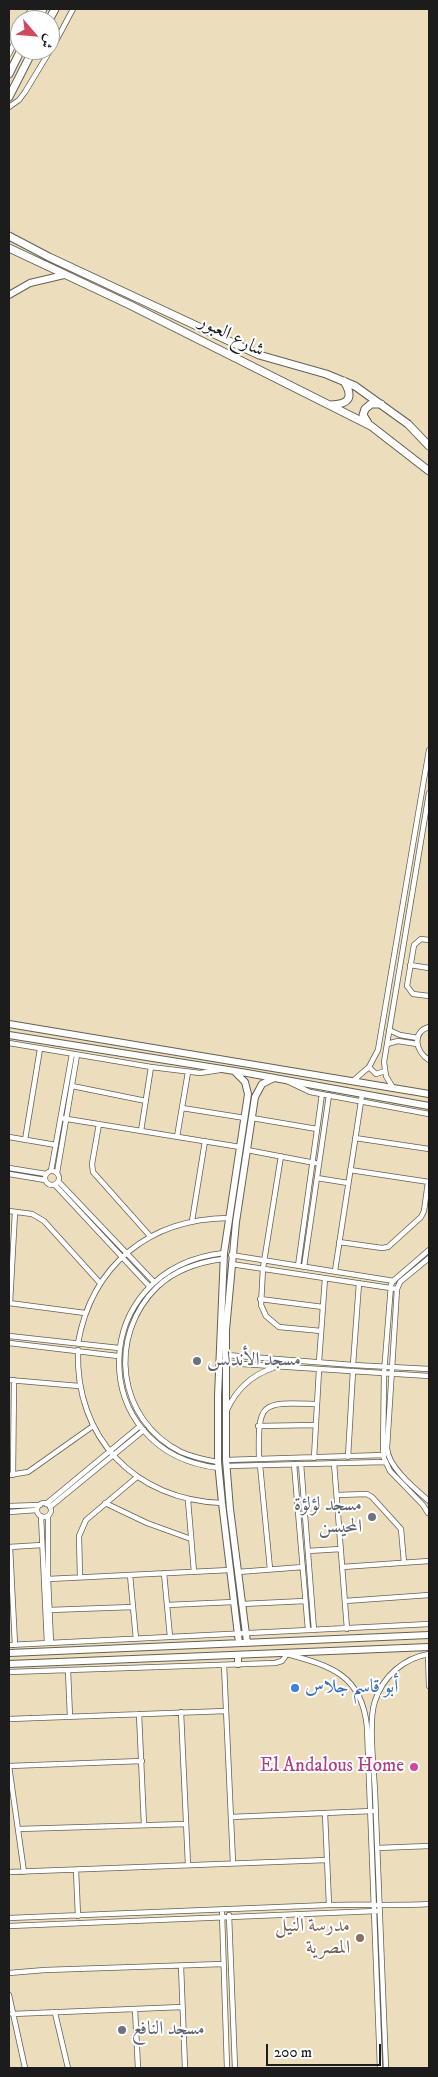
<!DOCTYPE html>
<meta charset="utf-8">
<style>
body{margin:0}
#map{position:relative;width:438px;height:2077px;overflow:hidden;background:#ecdebc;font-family:"IM FELL DW Pica",Amiri,serif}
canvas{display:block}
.frame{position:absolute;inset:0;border:10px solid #1c1c1c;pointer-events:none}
.north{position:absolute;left:10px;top:10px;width:50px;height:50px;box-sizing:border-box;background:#fff;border:1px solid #a4a4a4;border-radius:50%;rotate:117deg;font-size:14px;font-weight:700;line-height:20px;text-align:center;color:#1c1c1c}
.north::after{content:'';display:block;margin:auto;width:18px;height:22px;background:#d1495b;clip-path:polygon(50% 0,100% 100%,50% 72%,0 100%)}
.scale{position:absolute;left:266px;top:2044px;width:115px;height:22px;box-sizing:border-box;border:2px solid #1c1c1c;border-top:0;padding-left:6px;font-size:15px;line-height:18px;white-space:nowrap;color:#1c1c1c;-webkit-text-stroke:4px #fff;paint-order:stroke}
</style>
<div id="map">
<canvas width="438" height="2077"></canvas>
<div class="frame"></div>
<div class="north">ش</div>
<div class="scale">200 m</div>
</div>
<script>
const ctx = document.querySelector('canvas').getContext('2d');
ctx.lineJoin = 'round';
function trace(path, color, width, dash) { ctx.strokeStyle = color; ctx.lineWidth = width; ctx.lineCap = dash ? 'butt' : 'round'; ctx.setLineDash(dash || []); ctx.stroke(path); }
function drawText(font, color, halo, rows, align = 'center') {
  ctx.font = font + ' "IM FELL DW Pica",Amiri,serif'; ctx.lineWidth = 4; ctx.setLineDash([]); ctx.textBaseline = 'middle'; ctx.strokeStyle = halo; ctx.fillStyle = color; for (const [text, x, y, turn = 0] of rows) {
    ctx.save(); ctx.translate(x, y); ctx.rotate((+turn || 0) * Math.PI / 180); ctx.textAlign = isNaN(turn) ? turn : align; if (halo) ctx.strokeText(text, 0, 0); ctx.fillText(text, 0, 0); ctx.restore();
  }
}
const street = new Path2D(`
 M25,20l6,-11
 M9,54l11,-23
 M9,107l10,-7 6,-8 32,-53 16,-30
 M429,940l-8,-1 -7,6 -7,41 6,8 16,2
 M410,965l19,3
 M429,1027c-18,5 -13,25 0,33
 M389,1030l11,5 18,3
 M9,1043l142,24 49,6 20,-3
 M387,1044l11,-3 19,3
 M369,1067l7,7 9,-3
 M354,1080l15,-13 9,-17 51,-300
 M287,1081l23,11 119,22
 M72,1086l74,15
 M393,1088l-7,-12 -2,-14 45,-269
 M182,1108l63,10
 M61,1118l179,29
 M252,1118l65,11
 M99,1124l-7,40 1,8 57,64
 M141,1131l10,-64
 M9,1137l47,8
 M177,1137l11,-65
 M355,1138l74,11
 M25,1140l15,-91
 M247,1150l68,13
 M281,1156l-18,112 -2,37 5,11 13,11 42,4
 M9,1168l37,6
 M350,1170l79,12
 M45 1178a7 7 0 1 1 14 0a7 7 0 1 1-14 0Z
 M51,1171l21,-117
 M57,1173l20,-118
 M9,1174l36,6
 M317,1178l31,5
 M59,1182l95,100
 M55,1185l94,101
 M9,1211l23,3 12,7 56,62
 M192,1221l13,-80
 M339,1242l43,6 6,-1 33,-30 3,-6 4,-29
 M231,1255l163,26
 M429,1258l-29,24 -3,7 -10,159c1,19 28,41 42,53
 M231,1264l166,25
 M298,1266l24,-172
 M304,1267l25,-172
 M335,1271l27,-176
 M260,1299l63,8
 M9,1303l76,10
 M10,1303l5,-91
 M9,1336l110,12
 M9,1343l109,13
 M78,1343c14,-78 71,-124 150,-125
 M78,1350c-3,88 57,150 144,153
 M226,1355l127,10 76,4
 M319,1362l6,-84
 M226,1363l203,13
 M353,1365l6,-82
 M9,1380l70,6
 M227,1410c9,-20 25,-35 46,-42
 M258,1426l57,-1
 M348,1457l5,-86
 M314,1458l5,-88
 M259,1459c-1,-58 1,-57 58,-55
 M226,1460l158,-5
 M218,1462c-12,-2 -25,-5 -37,-10 -64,-32 -74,-116 -24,-165 18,-17 42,-25 66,-28
 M334,1463l13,166
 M294,1464l14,166
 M301,1464l13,166
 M260,1465l10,104
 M227,1466l158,-4
 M219,1468c-135,-15 -133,-200 5,-215
 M9,1475l19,-3 65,-46
 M13,1475l1,-95
 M337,1495l30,-1 5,3 29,32 3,34
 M188,1500l6,72
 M105,1503l42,20 44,16
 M37 1510a7 7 0 1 1 14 0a7 7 0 1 1-14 0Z
 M46,1504l94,-78
 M9,1506l31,-1
 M50,1507l94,-77
 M9,1512l28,-2
 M428,1513l-5,-8 -33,-34 -7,-15 1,-83 7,-88 2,-4 36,-31
 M41,1516l6,127
 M48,1516v63l3,64
 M9,1547l33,-2
 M10,1547l5,98
 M308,1551l33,-2
 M342,1567l87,-6
 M238,1572l65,-5
 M164,1573l6,64
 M130,1575l6,64
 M80,1577l-1,-41 7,-16 51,-43
 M48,1579l182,-9
 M345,1601l84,-6
 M242,1604l63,-3
 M167,1605l67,-3
 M49,1610l84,-3
 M9,1645l420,-21
 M428,1654l1,32
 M224,1665l9,198
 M68,1670l2,47
 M9,1672l266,-9 7,-2 5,-7c44,12 75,21 80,73l13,341
 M181,1712l7,153
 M139,1714l5,111
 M9,1719l217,-8
 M9,1766l133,-5
 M9,1766l15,106
 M325,1813l4,92
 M231,1817l141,-6
 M18,1829l168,-5
 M377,1848l52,-2
 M76,1870l2,46
 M9,1872l318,-12
 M222,1913l5,155
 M229,1915l6,153
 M9,1918l320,-13c34,-1 67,1 100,-1
 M9,1926l368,-15
 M181,1966l4,102
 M9,1973l36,-3 178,-6
 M9,1995l16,73
 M135,2009l3,59
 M55,2013l13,55
 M12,2014l170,-7
 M386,2068c-4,-92 -8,-184 -11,-276 -1,-23 -7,-72 0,-91 8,-25 29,-43 54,-47`);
const secondary = new Path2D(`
 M9,295l21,-12 34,-8
 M9,1024l420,70
 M9,1035l238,38 182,33
 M234,1071l11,11 3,12 -24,159 -6,143v66l4,41 17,140
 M247,1642l-17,-133 -4,-49v-130l10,-108 19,-125 7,-13 12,-6
 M9,1653l420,-18
 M238,1656v8
 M9,1664l420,-17`);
const primary = new Path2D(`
 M37,20l6,-11
 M49,20l6,-11
 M9,74l12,-24
 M9,97l24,-47
 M9,236l40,21 210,98 67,19 29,12 53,38 21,22
 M9,248l121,57 241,121 58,45
 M331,405c18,-1 23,-7 13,-24
 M368,423l-5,-8 2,-6 6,-5h10`);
const markers = [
 [197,1361,5,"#6b7280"],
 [372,1517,5,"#6b7280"],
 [295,1688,5,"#3f7fe0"],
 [414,1767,5,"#d1479c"],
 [360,1938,5,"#8d6e63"],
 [122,2030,5,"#6b7280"]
];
const streetNames = [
 ["شارع العبور",231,337,27]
];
const worshipNames = [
 ["مسجد الأندلس",207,1361],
 ["مسجد لؤلؤة",362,1506,"right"],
 ["المحيسن",362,1528,"right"],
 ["مسجد النافع",132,2030]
];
const shopNames = [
 ["أبو قاسم جلاس",305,1688]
];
const hotelNames = [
 ["El Andalous Home",404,1767]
];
const educationNames = [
 ["مدرسة النيل",350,1927],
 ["المصرية",350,1949]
];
trace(street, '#656054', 6);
trace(secondary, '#656054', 8);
trace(primary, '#656054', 9);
trace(street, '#fff', 4.5);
trace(secondary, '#fff', 6);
trace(primary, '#fff', 7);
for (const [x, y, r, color] of markers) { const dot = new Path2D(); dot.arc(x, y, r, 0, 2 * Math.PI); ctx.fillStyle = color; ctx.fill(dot); trace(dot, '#fff', 2); }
drawText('19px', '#1c1c1c', '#fff', streetNames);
drawText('19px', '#5b616d', '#fff', worshipNames, 'left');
drawText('19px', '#366cbe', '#fff', shopNames, 'left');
drawText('19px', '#b23c85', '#fff', hotelNames, 'right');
drawText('19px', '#785e54', '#fff', educationNames, 'right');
</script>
